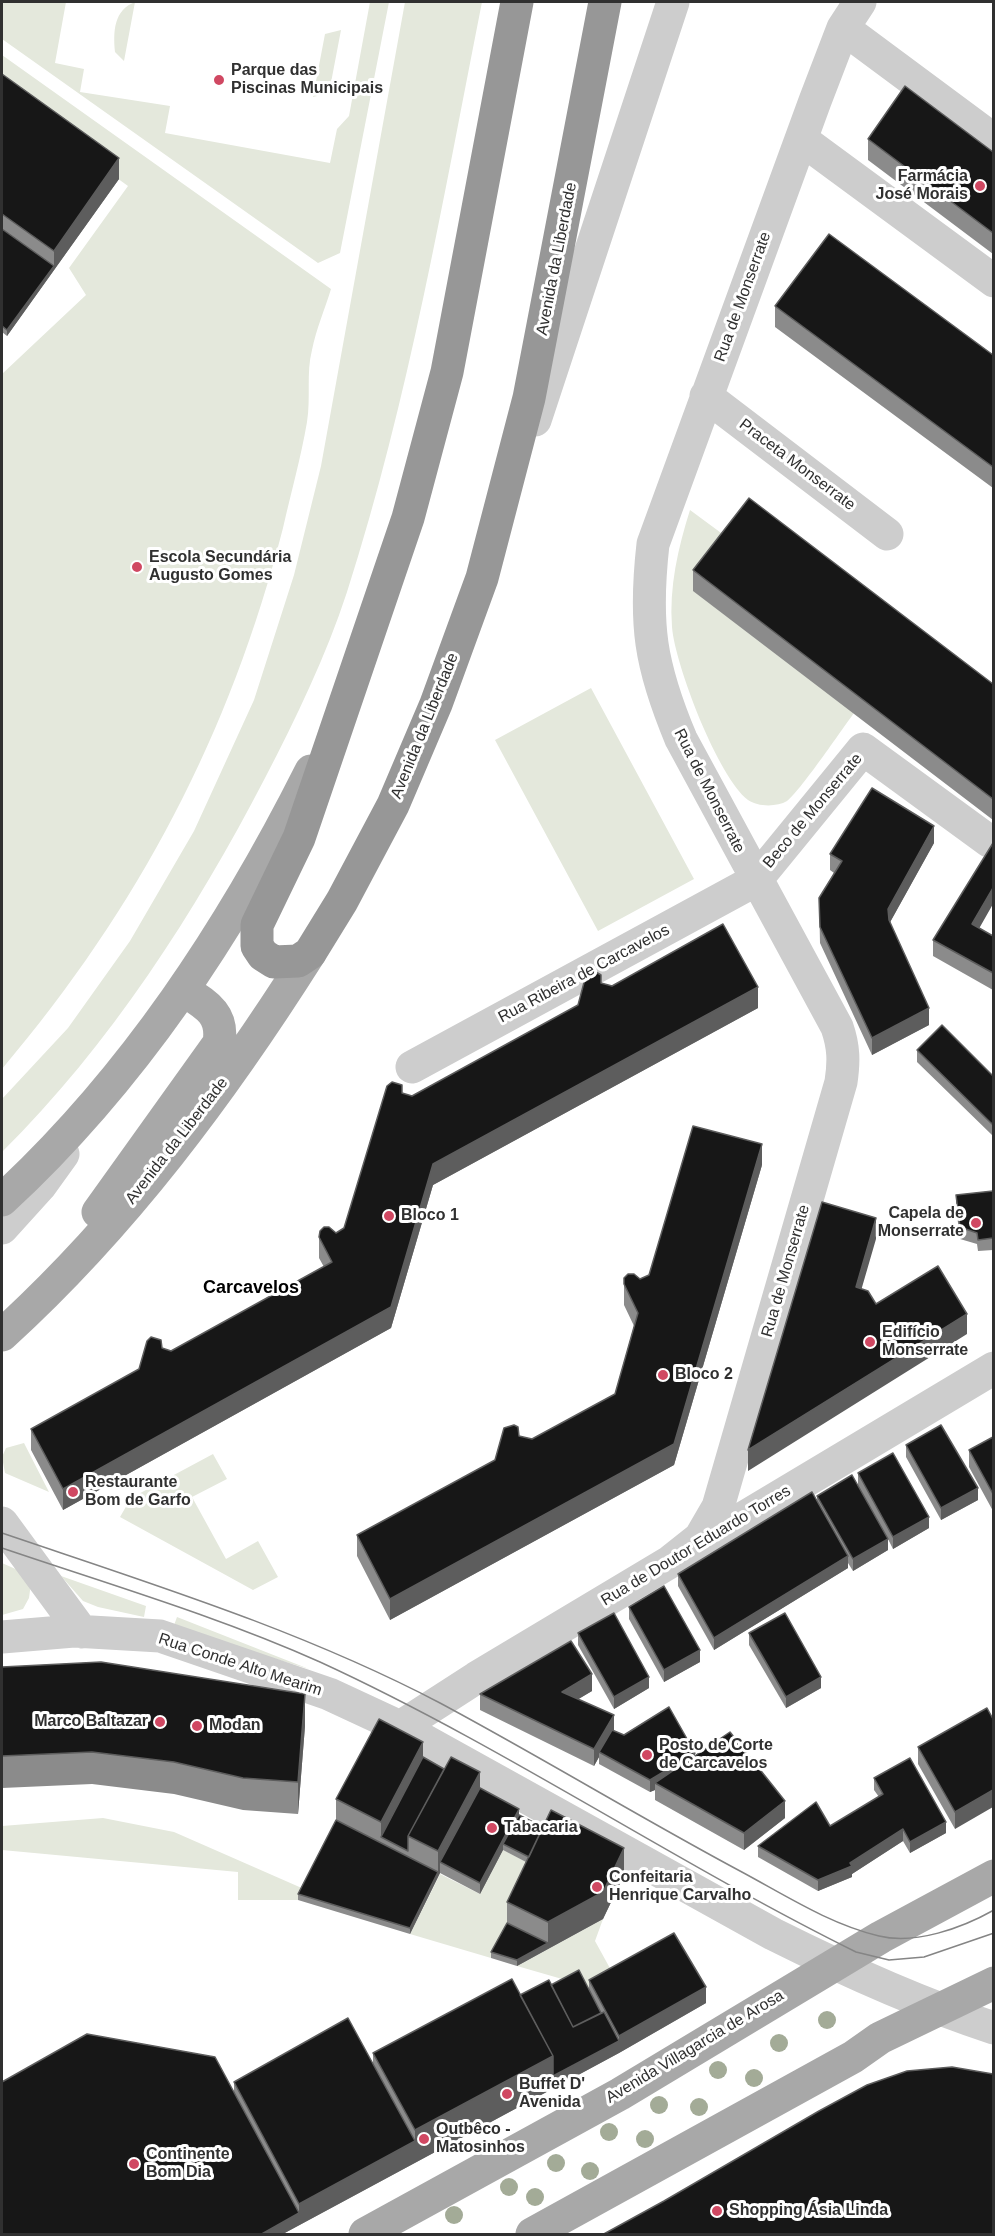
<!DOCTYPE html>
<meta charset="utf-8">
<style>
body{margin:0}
#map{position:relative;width:995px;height:2236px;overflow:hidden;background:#fff;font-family:Arial,sans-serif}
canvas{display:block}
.frame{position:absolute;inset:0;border:3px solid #303030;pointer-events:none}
</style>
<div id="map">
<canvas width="995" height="2236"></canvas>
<div class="frame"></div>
</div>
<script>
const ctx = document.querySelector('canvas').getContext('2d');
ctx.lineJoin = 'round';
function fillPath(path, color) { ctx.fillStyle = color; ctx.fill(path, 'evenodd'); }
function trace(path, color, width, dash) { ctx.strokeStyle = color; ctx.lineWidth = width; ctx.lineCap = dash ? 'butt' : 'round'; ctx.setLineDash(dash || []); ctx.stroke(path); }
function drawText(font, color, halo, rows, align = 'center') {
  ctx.font = font + ' Arial,sans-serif'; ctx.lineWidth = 6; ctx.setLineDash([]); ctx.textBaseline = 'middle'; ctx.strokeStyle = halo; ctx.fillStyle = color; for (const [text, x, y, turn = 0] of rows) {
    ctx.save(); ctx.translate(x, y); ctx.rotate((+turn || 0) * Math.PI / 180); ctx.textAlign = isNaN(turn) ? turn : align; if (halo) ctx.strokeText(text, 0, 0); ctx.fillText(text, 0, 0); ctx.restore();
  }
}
const green = new Path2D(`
 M2,2h64l-11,61 29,6 -4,23 90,14 -5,27 165,30 7,-34 12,-13 21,-114h19l-49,251 -22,10 -316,-224z
 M135,2l-11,59 -9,-9c-2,-21 -1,-42 20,-50z
 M405,2h77c-39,197 -73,397 -135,590 -21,64 -51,126 -82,186 -70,135 -155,267 -263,374v-53l66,-71 62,-87 64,-110 60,-131 40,-125 27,-109z
 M341,30l-12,63 -16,4 12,-63z
 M2,55l329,234c-6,20 -15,40 -19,61 -6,23 -1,48 -5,72 -6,35 -16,71 -24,106 -53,206 -144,379 -281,541v-695l84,-79 -17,-27 59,-82 -126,-91z
 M690,510l42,31 -38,50 160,122c-11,15 -56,81 -67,88 -10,6 -29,6 -39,-1 -30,-23 -73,-135 -76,-173 -3,-40 6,-79 18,-117z
 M591,688l103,191 -96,52 -103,-191z
 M24,1443l25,49 -44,-19 -3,-16 4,-9z
 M213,1454l14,25 -35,18 34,62 32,-18 20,36 -25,13 -133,-73 11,-19z
 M2,1563l18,8 11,12 -2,15 -6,11 -21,6z
 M61,1576l85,30 -2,11 -46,-10 -15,-6z
 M177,1617l132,52 -136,-41z
 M103,1818l71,14 130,57 -6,11h-60v-28l-236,-22v-24z
 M503,1850l34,17 -46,91 -81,-24 30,-60 40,20z
 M603,1919l-8,22 22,40 -28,15 -20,-15 -52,-15z`);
const minor = new Path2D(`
 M843,28l151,112
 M801,139l193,142
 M706,396l181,138
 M535,420l138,-418
 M412,1067l344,-187 107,-131 126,92
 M2,1228l38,-42 23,-32
 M2,1523l80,109
 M671,1561l29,-23 18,-31 123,-425c3,-20 3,-35 -4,-55l-156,-288c-31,-74 -37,-115 -28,-195l162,-443 28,-73 17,-26
 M2,1637l72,-6 86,5 169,58 71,33 373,207c72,36 144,69 221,94
 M400,1727l76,-49 518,-310`);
const major = new Path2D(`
 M2,1200c131,-121 229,-270 309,-429
 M98,1212l121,-169c5,-30 -14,-39 -36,-53
 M2,1335c122,-111 220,-243 308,-382
 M365,2234l255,-140 261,-157 113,-61
 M532,2234l321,-177 27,-19 114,-55`);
const highway = new Path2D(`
 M517,2l-70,370 -39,146 -109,320 -42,87v21l6,9 11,7 24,-1 12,-8 32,-52 51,-96 43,-101 46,-126 47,-180 76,-396`);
const tram = new Path2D(`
 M2,1533c147,50 299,97 438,170 101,54 199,114 300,168 45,24 89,53 139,65 36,9 83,-8 115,-26
 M2,1548c106,36 215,68 318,114 185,85 354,200 536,290l33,8 35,-3 70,-24`);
const trees = [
 [827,2020],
 [779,2043],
 [718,2070],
 [754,2078],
 [659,2105],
 [699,2107],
 [609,2132],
 [645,2139],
 [556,2163],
 [590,2171],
 [509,2187],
 [535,2197],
 [454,2215]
];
const wall = new Path2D(`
 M2,74l117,105 -112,157 -5,-4z
 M868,139l125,13v102l-125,-94z
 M775,306l218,49v133l-218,-161z
 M693,570l300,114v136l-300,-229z
 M934,843l-44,79 39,103 -57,30 -52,-112 -1,-45 15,-25 -4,-3v-16z
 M979,928l14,8v54l-60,-34v-16z
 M601,983l11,3 146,22 -325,177 -42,143 -328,182 -32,-60v-21l108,-60 23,-21 9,3 153,-84 -5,-9v-21l17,-4 8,-5 58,-135 10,3 166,-91z
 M917,1050l76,26 -1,59 -75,-73z
 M762,1165l-88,300 -284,155 -33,-64v-21l138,-75 24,-24 13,3 83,-45 19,-68 -10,-21v-21l16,-5 9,-4z
 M993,1191v59l-15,1 -1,-7 -17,-5 -4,-32v-12z
 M993,1437v74l-24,-44v-17z
 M906,1445l72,55 -37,20 -35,-63z
 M858,1473l71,55 -36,21 -5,-10v11l-35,21 -5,-8v5l-134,82 -36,-64v-12l139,-73v-5l41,-12z
 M629,1607l71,55 -36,20 -35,-63z
 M578,1633l71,55 -35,21 -36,-64z
 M749,1633l72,55 -35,20 -37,-63z
 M2,1667l303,59 -7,88 -55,-4 -69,-16 -82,-10 -90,4z
 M592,1691l-14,8 36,32 10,4 71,20 90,63 -41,32 -89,-50v-10l-5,2 -51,-28v-7l-5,9 -114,-56v-16z
 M987,1708l-32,121 -37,-65v-17z
 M423,1757l57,31 39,27 105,60 -21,44 -86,47 -26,-8v-6l16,-29v-21l19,-40 -23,-12 -23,44 -40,-21 -30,61 -112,-34v-6l38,-74v-21z
 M874,1778l72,55 -36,20 -7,-12 -51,33v3l-34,14 -60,-34v-11l72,-20 49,-29 -5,-7z
 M589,1980l117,23 -87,50 -338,182h-279l232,-144v-9l139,-18v-11l147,-58 31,-10 38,5z`);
const shadedWall = new Path2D(`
 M119,158v21l-112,157v-6l47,-64v-15z
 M934,826v17l-46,83v-17z
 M993,888v16l-21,37v-17z
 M758,987v21l-325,177 -42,143 -328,182v-21l328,-182 42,-143z
 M929,1008v17l-57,30v-17z
 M993,1122v11l-1,2v-11z
 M762,1144v21l-88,300 -284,155v-21l284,-155z
 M876,1218v21l-20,69v-21z
 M967,1314v20l-219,137v-21z
 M978,1488v12l-37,20v-12z
 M929,1517v11l-36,21v-12z
 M888,1539v11l-35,21v-12z
 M848,1556v12l-134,82v-12z
 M700,1650v12l-36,20v-12z
 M592,1674v17l-30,18v-17z
 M649,1677v11l-35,21v-12z
 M821,1677v11l-35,20v-11z
 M305,1694v32l-7,88v-32z
 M614,1715v16l-15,21v5l-5,9v-17z
 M423,1742v27l-42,68v-15z
 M695,1753v12l-40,18v7l-5,2v-12z
 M480,1772v27l-40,63v11l-30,61v-6l28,-56v-21z
 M993,1790v17l-38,22v-17z
 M785,1801v17l-41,32v-17z
 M519,1809v12l-16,23v6l-23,44v-11z
 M946,1822v11l-36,20v-11z
 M903,1829v12l-51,33v3l-34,14v-11l32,-17z
 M624,1848v27l-21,44 -55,30v-27z
 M548,1943v6l-31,17v-6z
 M706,1987v16l-87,50 -338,182h-21l39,-22v-9l116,-63v-11l138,-74 66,-15v-5z`);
const building = new Path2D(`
 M2,74l117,84 -65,93 -52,-37z
 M905,86l88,66v81l-125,-94z
 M2,229l52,37 -47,64 -5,-4z
 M829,234l164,121v112l-218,-161z
 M749,498l244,186v115l-300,-229z
 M872,788l62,38 -46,83 1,11 40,88 -57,30 -52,-111 -1,-29 23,-37 -12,-7z
 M993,843v45l-21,36 21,12v37l-60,-33z
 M723,924l35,63 -325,177 -42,143 -328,182 -32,-60 108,-60 8,-28 4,-4 10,3 1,8 9,3 161,-89 -13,-25 1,-6 4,-4h5l7,6 8,-5 43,-142 5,-4 10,3v8l10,3 166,-91 8,-30 4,-3h6l5,3v8l11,3z
 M942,1025l51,51v46l-1,2 -75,-74z
 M693,1126l69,18 -88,300 -284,155 -33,-64 138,-75 9,-32 10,-3 4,2 1,9 13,3 83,-45 23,-81 -14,-29v-6l4,-4h6l6,5 9,-4z
 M993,1191v47l-15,2 -1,-7 -17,-6 -4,-32z
 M822,1202l54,16 -20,69 12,4 8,13 62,-38 29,48 -219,136z
 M941,1425l37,63 -37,20 -35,-63z
 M993,1437v57l-24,-44z
 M893,1453l36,64 -36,20 -35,-64z
 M852,1475l36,64 -35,20 -36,-63z
 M812,1492l36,64 -134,82 -36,-64z
 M664,1586l36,64 -36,20 -35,-63z
 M614,1613l35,64 -35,20 -36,-64z
 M785,1613l36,64 -35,20 -37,-64z
 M571,1641l21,33 -30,18 52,23 -20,34 -114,-55z
 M101,1662l204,32 -7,88 -55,-4 -69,-16 -82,-10 -90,4v-89z
 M669,1707l26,46 -45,27 -51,-28 13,-22 12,5z
 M987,1708l6,11v71l-38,22 -37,-65z
 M379,1719l44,23 -42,80 -45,-23z
 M730,1732l55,69 -41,32 -89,-50z
 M423,1757l21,12 -36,67v15l-27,-14z
 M451,1757l29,15 -42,79 -30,-15z
 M910,1758l36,64 -36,20 -7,-13 -53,34 2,3 -34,14 -60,-34 58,-44 14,24 53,-32 -9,-16z
 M480,1788l39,21 -39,74 -40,-21z
 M551,1810l73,38 -21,44 -55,30 -41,-20z
 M519,1815l24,12 -14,30 -26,-13z
 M336,1820l102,52 -28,56 -112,-34z
 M507,1923l41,20 -31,17 -26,-8z
 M674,1933l32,54 -87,49 -30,-56z
 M579,1970l22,43 -28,14 -22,-42z
 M512,1979l41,77 -138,74 -42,-77z
 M549,1980l24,47 31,-15 15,29 -66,35v-20l-33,-61z
 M348,2018l67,123 -116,63 -65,-122z
 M87,2034l128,23 84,156 -39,22h-258v-153z
 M952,2067l41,7v161h-391l62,-34 155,-90 48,-26 40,-14z`);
const markers = [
 [219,80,6,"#d04862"],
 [980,186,6,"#d04862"],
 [137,567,6,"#d04862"],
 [389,1216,6,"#d04862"],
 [976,1223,6,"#d04862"],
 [870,1342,6,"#d04862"],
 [663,1375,6,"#d04862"],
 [73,1492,6,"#d04862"],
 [160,1722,6,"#d04862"],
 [197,1726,6,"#d04862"],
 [647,1755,6,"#d04862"],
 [492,1828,6,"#d04862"],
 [597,1887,6,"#d04862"],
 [507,2094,6,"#d04862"],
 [424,2139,6,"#d04862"],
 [134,2164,6,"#d04862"],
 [717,2211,6,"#d04862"]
];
const poiNames = [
 ["Parque das",231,71],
 ["Piscinas Municipais",231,89],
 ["Farmácia",968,177,"right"],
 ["José Morais",968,195,"right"],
 ["Escola Secundária",149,558],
 ["Augusto Gomes",149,576],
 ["Capela de",964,1214,"right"],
 ["Monserrate",964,1232,"right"],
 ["Bloco 1",401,1216],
 ["Edifício",882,1333],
 ["Monserrate",882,1351],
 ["Bloco 2",675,1375],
 ["Restaurante",85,1483],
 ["Bom de Garfo",85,1501],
 ["Marco Baltazar",148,1722,"right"],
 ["Modan",209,1726],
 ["Posto de Corte",659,1746],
 ["de Carcavelos",659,1764],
 ["Tabacaria",504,1828],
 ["Confeitaria",609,1878],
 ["Henrique Carvalho",609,1896],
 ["Buffet D'",519,2085],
 ["Avenida",519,2103],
 ["Outbêco -",436,2130],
 ["Matosinhos",436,2148],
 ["Continente",146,2155],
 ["Bom Dia",146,2173],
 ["Shopping Ásia Linda",729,2211]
];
const streetNames = [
 ["Avenida da Liberdade",557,259,-79],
 ["Rua de Monserrate",743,297,-70],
 ["Praceta Monserrate",797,465,37],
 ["Avenida da Liberdade",425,726,-68],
 ["Rua de Monserrate",709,791,63],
 ["Beco de Monserrate",813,811,-50],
 ["Rua Ribeira de Carcavelos",584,974,-28],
 ["Avenida da Liberdade",177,1141,-52],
 ["Rua de Monserrate",786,1271,-74],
 ["Rua de Doutor Eduardo Torres",696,1546,-31],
 ["Rua Conde Alto Mearim",240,1665,18],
 ["Avenida Villagarcia de Arosa",695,2047,-31]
];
const neighbourhoodNames = [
 ["Carcavelos",251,1288]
];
fillPath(green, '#e4e8dc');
trace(minor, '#cdcdcd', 33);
trace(major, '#a8a8a8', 33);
trace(highway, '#979797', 33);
trace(tram, '#858585', 1.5);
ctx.fillStyle = '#a3ab97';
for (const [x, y] of trees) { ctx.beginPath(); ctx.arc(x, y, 9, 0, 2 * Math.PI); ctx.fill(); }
fillPath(wall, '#8b8b8b');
fillPath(shadedWall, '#5d5d5d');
fillPath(building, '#171717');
trace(building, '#5d5d5d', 1.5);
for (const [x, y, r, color] of markers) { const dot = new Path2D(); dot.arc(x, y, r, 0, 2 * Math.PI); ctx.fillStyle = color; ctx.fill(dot); trace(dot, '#fff', 2); }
drawText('bold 16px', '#303030', '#fff', poiNames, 'left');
drawText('16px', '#303030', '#fff', streetNames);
drawText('bold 18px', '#000', '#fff', neighbourhoodNames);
</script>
